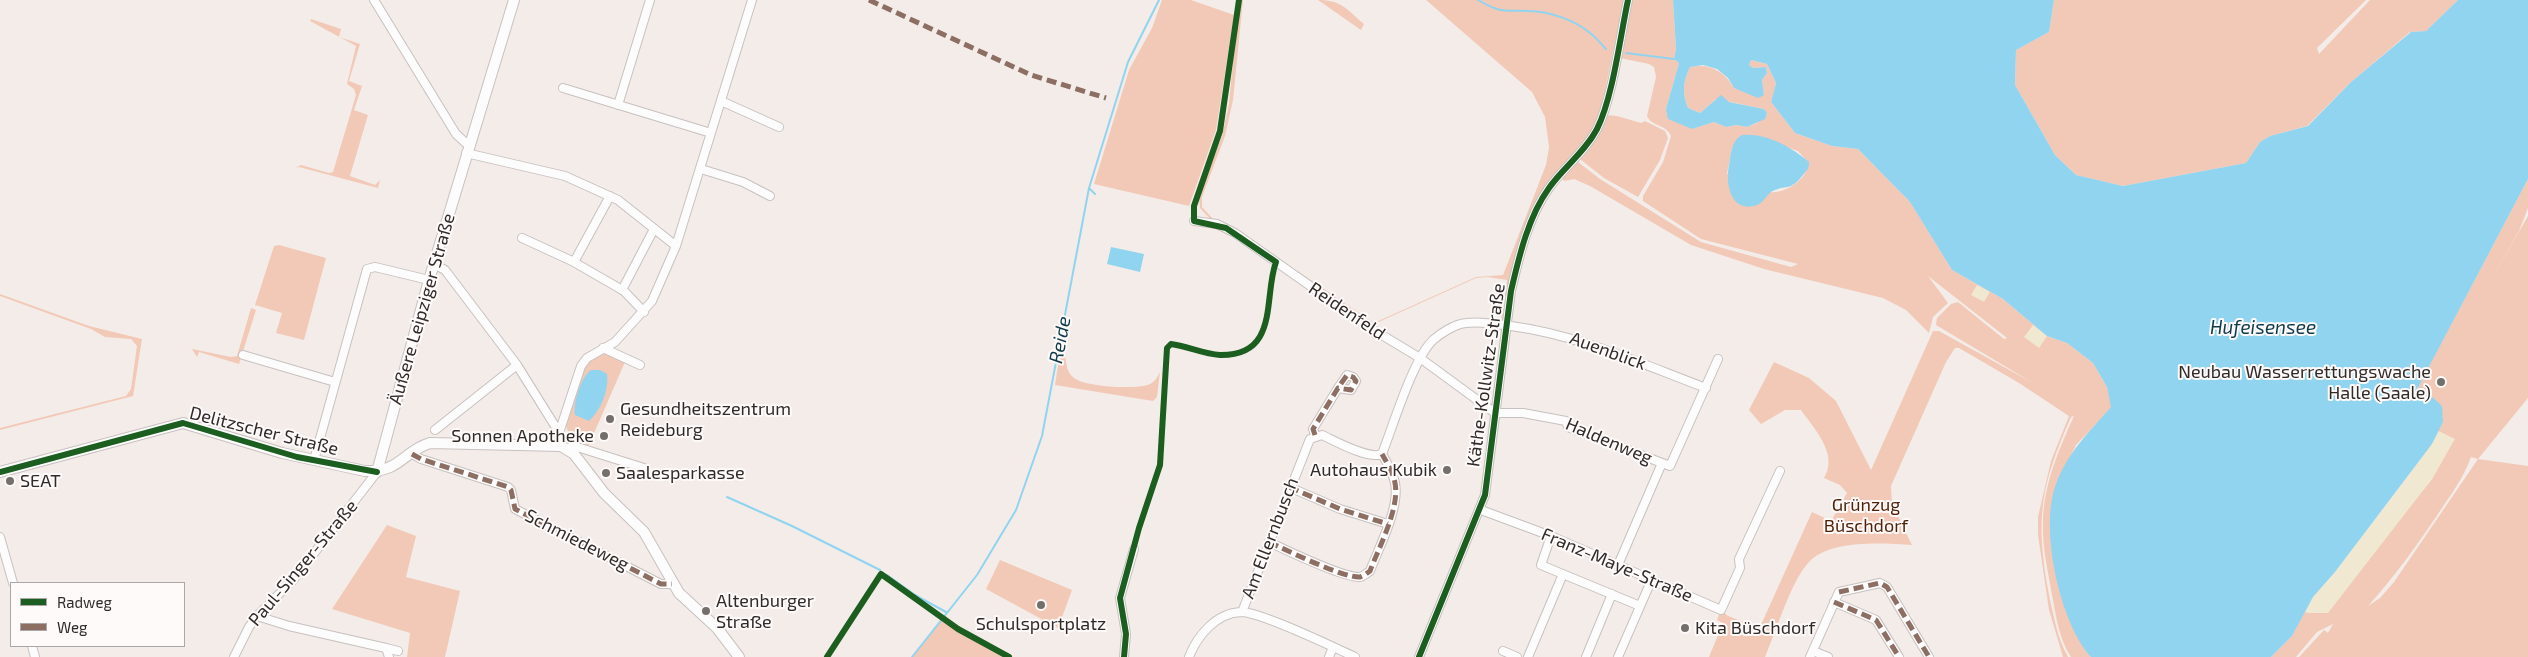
<!DOCTYPE html>
<meta charset="utf-8">
<style>
body{margin:0}
#map{position:relative;width:2528px;height:657px;overflow:hidden;background:#f4ece9;font-family:"Exo 2",sans-serif}
canvas{display:block}
.legend{position:absolute;left:10px;top:582px;width:175px;height:65px;box-sizing:border-box;background:#fdfaf9;border:1px solid #aba7a6;margin:0;padding:6px 9px;list-style:none;font-size:15px;color:#302b29}
.legend li{display:flex;align-items:center;gap:10px;height:25px}
.legend b{width:25px;border:1px solid #aba7a6}
</style>
<div id="map">
<canvas width="2528" height="657"></canvas>
<ul class="legend">
<li><b style="height:6px;background:#1b5e20"></b>Radweg</li>
<li><b style="height:6px;background:#8d6e63"></b>Weg</li>
</ul>
</div>
<script>
const ctx = document.querySelector('canvas').getContext('2d');
ctx.lineJoin = 'round';
function fillPath(path, color) { ctx.fillStyle = color; ctx.fill(path, 'evenodd'); }
function trace(path, color, width, dash) { ctx.strokeStyle = color; ctx.lineWidth = width; ctx.lineCap = dash ? 'butt' : 'round'; ctx.setLineDash(dash || []); ctx.stroke(path); }
function drawText(font, color, halo, rows, align = 'center') {
  ctx.font = font + ' "Exo 2",sans-serif'; ctx.lineWidth = 4; ctx.setLineDash([]); ctx.textBaseline = 'middle'; ctx.strokeStyle = halo; ctx.fillStyle = color; for (const [text, x, y, turn = 0] of rows) {
    ctx.save(); ctx.translate(x, y); ctx.rotate((+turn || 0) * Math.PI / 180); ctx.textAlign = isNaN(turn) ? turn : align; if (halo) ctx.strokeText(text, 0, 0); ctx.fillText(text, 0, 0); ctx.restore();
  }
}
const green = new Path2D(`
 M1162,0h29l43,15 -18,115 -27,76 -95,-22 35,-114 23,-42z
 M1241,0h2l-10,100 -8,36 -23,61v10l11,12 18,7 143,97 102,-46 27,-2 43,-110 3,-18 -4,-30 -13,-25 -106,-92h198l-23,109 -9,21 -10,15 -40,47 -37,123 -4,7 6,-42 -19,-3 -12,1 -104,47 -160,-104 -12,-13 -1,-11 23,-61 7,-32 7,-76z
 M1318,0c24,0 28,9 46,24l-3,6z
 M1631,0h42l3,49 -2,10 5,4 -13,46 26,20 22,-7 12,5 11,-2 10,2 10,-4 10,-9 -3,-5 -48,-10 -16,14 -12,-5c-6,-14 -5,-27 2,-41 20,-4 34,4 44,21l30,7 -2,-15 5,-7 -1,-6 -13,1 -4,-3 2,-5 16,4 9,19 -5,19 24,31 37,13 26,3 52,53 42,68 51,29 44,37 20,7 26,20 14,24 5,20 -36,38 -21,43 30,162 6,7h-20c-12,-18 -15,-41 -19,-62 -4,-24 -10,-48 -9,-72 0,-37 16,-74 31,-107l-3,1c-31,70 -36,102 -22,178 5,22 8,42 19,62h-5l-14,-47 -11,-75v-18l13,-56 18,-45 -50,-33 -60,-35h-4l-9,14 -55,124 1,18 20,41c-29,-2 -83,-6 -104,18 -16,19 -24,47 -34,70l-14,-6 52,-115 19,9 16,-28 -7,-8 -16,-7c15,-24 -10,-49 -23,-68h-16l-24,14 -12,-14 25,-48 35,16 27,23 35,69 62,-139h6l94,52 -97,-58 1,-7 14,-14 7,-2 46,37 3,-1 -79,-62 20,27 -15,14 -4,16 -23,-23 -23,-12 -119,-29 -73,-24 -101,-59 -16,-7 -10,2 -3,-4 45,-62 11,1 24,7 4,-2 20,10 3,7 -8,22 -22,37 -34,-19 -24,-19 -2,3 22,17 101,63 90,25 7,-3 -97,-25 -58,-38v-5l20,-34 8,-26c-5,-12 -19,-9 -24,-20l9,-39 -2,-10 -5,-3 -29,-6zM1750,135l48,16 10,11c1,16 -22,32 -38,30 -14,-2 -30,-12 -43,-18l5,-26z
 M2054,0h312l-49,48 2,6 51,-54h88l-32,31 -16,1 -59,50 -44,44 -37,10 -10,6 -14,21 -123,23 -47,-11 -21,-20 -40,-70 1,-35 33,-18z
 M311,19l30,10 -2,8 21,7 -11,37 13,5 -8,24 14,5 -18,61 25,9 5,-5 -2,8 -79,-21 -4,1 6,-3 28,8 4,-1 23,-77 -2,-6 -7,-5 9,-38 -46,-25z
 M2528,179v29l-9,23 -33,58 42,-73v182l-50,61 50,7v191h-229l25,-27 4,3 5,-9 -16,8 -21,25h-25l21,-21 13,-25 3,2 86,-88 38,-46 22,-40 -16,-8 5,-9 -31,-24zM2471,457l7,2 -84,123 -14,16 -12,8c27,-30 50,-62 72,-95 12,-18 24,-34 31,-54z
 M279,245l47,13 -22,82 -28,-7 6,-20 -27,-8 19,-59z
 M0,294l89,32 53,13 -9,57 -133,34v-2l126,-32 5,-7 6,-43 -6,-7 -26,-2 -14,-8 -91,-33z
 M251,308l5,2 -17,54 -40,-12 -2,5 -5,-8 39,8 6,-1z
 M598,353l13,2 14,7 -37,85 -18,-8 -4,-14 17,-59z
 M1060,353h5c1,9 1,19 9,25 11,9 64,12 76,6 6,-3 7,-7 10,-12l-3,25 -4,4 -98,-16z
 M387,525l29,11 -10,41 54,14 -15,66h-38l3,-24 -78,-24z
 M1000,560l72,30 -14,38 -72,-39z
 M1721,610l7,6 46,18 -9,23h-56l14,-34 -6,-3z
 M941,621l68,36h-97z`);
const sand = new Path2D(`
 M1977,285l13,7 -6,10 -13,-7z
 M2033,325l14,11 -8,12 -15,-11z
 M2438,431l17,8 -23,40 -104,134h-21l-2,-2 8,-14 22,-25 97,-128z`);
const water = new Path2D(`
 M1673,0h381l-5,32 -33,18 -1,35 40,70 21,20 47,11 123,-23 14,-21 10,-6 38,-10 43,-44 60,-50 15,-1 32,-31h70v179l-115,218 16,-3 13,12 1,16 -11,22 -97,128 -22,25 -21,39 -21,21h-180c-31,-34 -51,-126 -36,-170 11,-33 34,-55 56,-80l-4,-20 -14,-24 -26,-20 -20,-7 -44,-37 -51,-29 -42,-68 -52,-53 -26,-3 -37,-13 -24,-31 5,-19 -9,-19 -16,-4 -2,5 4,3 13,-1 1,6 -5,7 2,15 -6,3 -24,-10 -6,-10 -11,-9 -14,-4 -13,2c-7,14 -8,27 -2,41l12,5 21,-18 8,7 35,7 3,4 -2,6 -18,8 -10,-2 -11,2 -12,-5 -22,7 -24,-10 -2,-10 13,-46 -5,-4 2,-10z
 M1742,135c25,-2 49,12 67,27 0,7 -2,8 -6,13 -14,18 -16,8 -32,17 -5,4 -8,11 -14,13 -26,9 -32,-21 -28,-40 2,-11 2,-24 13,-30z
 M1111,247l33,7 -4,18 -33,-8z
 M591,370h9l7,4c2,16 -6,36 -18,47l-14,-6c-2,-12 6,-38 16,-45z`);
const stream = new Path2D(`
 M1478,0c24,14 25,10 51,11 19,0 46,9 61,22 7,5 11,11 16,16
 M1626,53l48,6
 M1089,188l6,6
 M727,497l65,29 88,44
 M887,575l28,20 31,17
 M936,613l7,5
 M912,657l65,-82 39,-65 26,-74 47,-248 39,-126 31,-62`);
const minor = new Path2D(`
 M374,0l82,134 13,12
 M563,88l148,45
 M721,101l58,26
 M618,105l32,-105
 M466,153l99,23 53,24 58,46
 M701,169l42,13 27,14
 M1194,221l23,3 18,9 132,93 53,32 75,55
 M522,238l50,23 52,30 20,21
 M574,262l36,-66
 M434,264l11,6 72,95 43,69
 M622,290l32,-61
 M603,348l37,17
 M243,355l92,27
 M1495,413h28l43,8 2,6 102,39 48,-107
 M435,430l82,-65
 M1315,435l-2,-6 25,-41 13,2 5,-9 -3,-4 -6,-2 -9,13
 M561,446l-1,-16 21,-64 6,-8 28,-16 37,-41 24,-55 76,-246
 M567,449l7,-3 70,22
 M412,454l9,5 87,28 3,3 4,19 146,75h11
 M314,460l53,-191 8,-2 54,13
 M1289,487l51,22 48,15
 M1481,510l70,26 170,74 19,-42 -1,-9 41,-88
 M1551,536l-10,29 99,41
 M0,537l13,46
 M1269,542c17,8 74,36 91,35 4,-1 7,-4 10,-6 9,-24 30,-63 25,-88 -2,-11 -8,-20 -13,-29
 M1618,565l44,-102
 M1834,602l42,18 23,37
 M1242,612l68,-173 12,-4c13,6 47,25 60,19 11,-28 31,-95 51,-114 8,-7 22,-16 33,-17 15,-2 30,1 45,3 68,9 131,38 195,62
 M257,616l32,10 97,22 3,9
 M32,646l3,11
 M386,648l12,3
 M1503,651l14,6
 M1813,651l15,6
 M234,657l15,-30 8,-11 37,-37 83,-107
 M1124,657l2,-23 -6,-36 14,-49
 M1189,657c8,-21 27,-44 52,-45 20,0 92,35 114,45
 M1329,657l4,-10
 M1419,657l66,-162 26,-204c8,-34 17,-74 38,-103 14,-20 36,-36 48,-59 16,-32 23,-92 31,-129
 M1528,657l35,-83
 M1586,657l26,-63
 M1618,657l34,-78
 M1810,657l29,-65 41,-9 7,4 42,70`);
const major = new Path2D(`
 M0,472l183,-49 99,30 83,18c35,2 38,-20 65,-28l131,3 13,8 30,39 40,39 35,61 38,35 22,29
 M377,472l52,-192 85,-280`);
const quiet = new Path2D(`
 M869,0l162,75 75,23
 M1315,435l-2,-6 25,-41 13,2 5,-9 -3,-4 -6,-2 -9,13
 M412,454l9,5 87,28 3,3 4,19 146,75h11
 M1289,487l51,22 48,15
 M1269,542c17,8 74,36 91,35 4,-1 7,-4 10,-6 9,-24 30,-63 25,-88 -2,-11 -8,-20 -13,-29
 M1839,592l41,-9 7,4 42,70
 M1834,602l42,18 23,37`);
const cycleway = new Path2D(`
 M0,472l183,-49 114,34 80,15
 M827,657l54,-83 77,55 51,28
 M1124,657l2,-23 -6,-36 19,-70 21,-63 7,-117 4,-4c16,2 32,10 49,11 60,1 43,-58 56,-93l-50,-34 -32,-7v-15l26,-75 19,-131
 M1419,657l66,-162 26,-204c8,-34 17,-74 38,-103 14,-20 36,-36 48,-59 16,-32 23,-92 31,-129`);
const markers = [
 [2441,382,5,"#756f6c"],
 [610,419,5,"#756f6c"],
 [604,436,5,"#756f6c"],
 [1447,470,5,"#756f6c"],
 [606,473,5,"#756f6c"],
 [10,481,5,"#756f6c"],
 [1041,605,5,"#756f6c"],
 [706,611,5,"#756f6c"],
 [1685,628,5,"#756f6c"]
];
const streetNames = [
 ["Äußere Leipziger Straße",422,309,-74],
 ["Reidenfeld",1347,311,34],
 ["Auenblick",1608,351,20],
 ["Käthe-Kollwitz-Straße",1486,375,-82],
 ["Delitzscher Straße",264,431,14],
 ["Haldenweg",1609,441,23],
 ["Am Ellernbusch",1270,538,-69],
 ["Schmiedeweg",577,540,27],
 ["Paul-Singer-Straße",303,563,-50],
 ["Franz-Maye-Straße",1617,565,23]
];
const poiNames = [
 ["Neubau Wasserrettungswache",2431,372,"right"],
 ["Halle (Saale)",2431,393,"right"],
 ["Gesundheitszentrum",620,409],
 ["Reideburg",620,430],
 ["Sonnen Apotheke",594,436,"right"],
 ["Autohaus Kubik",1437,470,"right"],
 ["Saalesparkasse",616,473],
 ["SEAT",20,481],
 ["Altenburger",716,601],
 ["Straße",716,622],
 ["Schulsportplatz",1041,624,"center"],
 ["Kita Büschdorf",1695,628]
];
const parkNames = [
 ["Grünzug",1866,505],
 ["Büschdorf",1866,526]
];
const waterNames = [
 ["Hufeisensee",2263,328],
 ["Reide",1060,340,-79]
];
fillPath(green, '#f2c9b6');
fillPath(sand, '#f1e8d2');
fillPath(water, '#91d4ef');
trace(stream, '#91d4ef', 2);
trace(minor, '#c7c1bf', 10);
trace(major, '#c7c1bf', 12);
trace(minor, '#fdfcfc', 8);
trace(major, '#fdfcfc', 10);
trace(quiet, '#8d6e63', 5, [10, 5]);
trace(cycleway, '#1b5e20', 6);
for (const [x, y, r, color] of markers) { const dot = new Path2D(); dot.arc(x, y, r, 0, 2 * Math.PI); ctx.fillStyle = color; ctx.fill(dot); trace(dot, '#fdfaf9', 2); }
drawText('18px', '#302b29', '#fdfaf9', streetNames);
drawText('18px', '#302b29', '#fdfaf9', poiNames, 'left');
drawText('18px', '#511f04', '#fdfaf9', parkNames);
drawText('italic 19px', '#0e3b4c', '#fdfaf9', waterNames);
</script>
